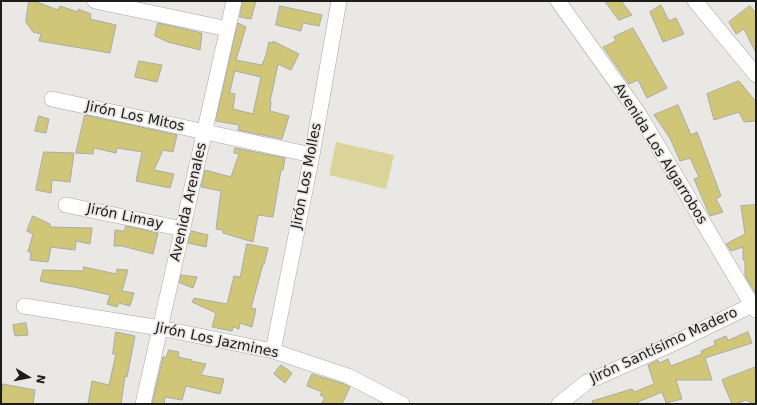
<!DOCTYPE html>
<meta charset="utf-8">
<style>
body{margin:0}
#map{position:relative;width:757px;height:405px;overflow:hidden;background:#e9e8e5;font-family:"DejaVu Sans",sans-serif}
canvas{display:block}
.frame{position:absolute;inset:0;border:2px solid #1c1c1b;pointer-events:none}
.north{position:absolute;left:8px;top:357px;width:40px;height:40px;-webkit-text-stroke:3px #e9e8e5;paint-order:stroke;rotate:100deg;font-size:11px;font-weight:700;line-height:16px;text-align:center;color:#1c1c1b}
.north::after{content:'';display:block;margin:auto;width:14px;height:18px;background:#1c1c1b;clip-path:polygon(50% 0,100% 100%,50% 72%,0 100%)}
</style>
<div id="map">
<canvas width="757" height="405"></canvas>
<div class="frame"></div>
<div class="north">N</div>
</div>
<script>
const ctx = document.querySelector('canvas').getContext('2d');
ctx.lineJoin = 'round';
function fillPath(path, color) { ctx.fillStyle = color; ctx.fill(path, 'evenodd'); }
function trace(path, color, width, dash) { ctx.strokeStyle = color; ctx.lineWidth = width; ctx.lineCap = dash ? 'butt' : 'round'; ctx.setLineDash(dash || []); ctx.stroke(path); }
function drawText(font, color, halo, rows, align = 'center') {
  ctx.font = font + ' "DejaVu Sans",sans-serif'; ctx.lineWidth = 3.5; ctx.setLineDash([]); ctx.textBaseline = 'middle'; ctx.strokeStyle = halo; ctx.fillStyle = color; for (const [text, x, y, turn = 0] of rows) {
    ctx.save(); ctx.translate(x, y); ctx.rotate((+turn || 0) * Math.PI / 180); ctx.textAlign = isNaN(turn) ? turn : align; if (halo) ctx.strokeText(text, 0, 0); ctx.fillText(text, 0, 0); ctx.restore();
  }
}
const green = new Path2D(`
 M336,142l58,13 -8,34 -57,-14z`);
const building = new Path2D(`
 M29,1h5l24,9 2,-4 18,6v-3l13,5 -1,5 26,6 -6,28 -71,-12 2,-7 -8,-2 -7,-10z
 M243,1h13l-5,18 -11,-2z
 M605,1h16l11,14 -13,5z
 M661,5l8,16 7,-3 8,16 -21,8 -13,-30z
 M280,6l42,9 -3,11 -16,-3 -2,8 -25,-6z
 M750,6l6,7v40l-12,-24 -8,5 -7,-12z
 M158,23l44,10 -2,17 -32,-8 -13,-6z
 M238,23l8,4 -10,33 26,5 4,-10 3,-13 4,1v-2l26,13 -8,16 -13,-6 -8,38h1l-1,9 19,5 -7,23 -44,-9 1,-5 -23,-4zM235,71l26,6 -8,37 -20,-5 2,-15 -5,-1z
 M633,28l34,60 -20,10 -9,-18 -9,4 -26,-37 13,-6 -2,-4z
 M139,61l23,4 -5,17 -22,-5z
 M739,81l17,21v19l-12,1 -5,-10 -25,8 -7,-26z
 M678,105l13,30 6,-3 24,64 -5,3 7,13 -13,4 -16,-37 5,-2 -9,-19 -10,3 -10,-23 -16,-23z
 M85,115l92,20 -4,17 -10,-2 -9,20 20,4 -4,14 -34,-7 6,-29 -25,-4 -1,5 -22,-5 -1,6 -17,-1z
 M39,116l10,3 -3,14 -11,-2z
 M235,148l50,10 -2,12h-2l-8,47 -15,-2 -5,27 -30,-9v-3l-7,-1 5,-38 -20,-4 4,-17 26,7 8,-23 -5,-1z
 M44,152l30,1 -4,29 -18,-2 -1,13 -15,-3z
 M756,205v89l-11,-18v-16h-2v-13l-12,4 -5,-7 19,-10 -4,-28z
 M33,216l17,8v3l42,1 -2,16 -14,-3 -1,9 -24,-3 -3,15 -18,-2 1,-8h-3l5,-18 -6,-3z
 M126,226l32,7 -5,21 -31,-8h-8l1,-16 9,1z
 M192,231l16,4 -2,12 -18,-4z
 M247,244l21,4 -4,16h-1l-12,44 5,1 -4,18 -12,-4 -1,6 -6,-2 -1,4 -20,-4 4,-14 -24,-11 2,-4 33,6 7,-28 6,1z
 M84,267l32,7 1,-5 11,1 -6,21 12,2 -4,13 -11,-3 -2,4 -10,-3 3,-9 -36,-8 -20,-3 -14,-3 3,-11 40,1z
 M181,275l16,2 -4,11 -13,-5z
 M26,323l2,12 -13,1 -2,-11z
 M116,332l19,4 -8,41 -2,-1 -4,28h-33l4,-23 17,4 7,-31h-3z
 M748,332l4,11 -47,15 7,22h-36l6,19 -16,4 -4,-11 -24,10 1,2h-46l-1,-3 40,-12 2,3 20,-8 -6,-19 10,-5 1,3 9,-4 3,7 31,-12 -1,-3 14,-6 -1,-4 12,-5 2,4z
 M169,350l10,2 -1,5 14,3 -1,1 15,3 -5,11 23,4 -4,15 -34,-8 -4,14 -17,-3 -1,7h-12l11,-47h3z
 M281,365l11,8 -7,10 -11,-9z
 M756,367v37h-3l-7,-4 -10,4h-4l-10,-24z
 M312,374l32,10 6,3 -8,17h-21l4,-6 -5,-3 2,-3 -15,-6z
 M3,384l32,6 -2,14h-32v-13h1z`);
const minor = new Path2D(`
 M95,1l133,28
 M558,1l81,113 113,191 4,5
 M695,1l61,74
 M52,99l260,56
 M66,205l117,24
 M24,306l136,22 113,23 75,25 54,28
 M273,351l39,-196 27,-154
 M143,404l91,-403
 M559,404l28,-22 83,-37 82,-40`);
const streetNames = [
 ["Jirón Los Mitos",135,117,12],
 ["Avenida Los Algarrobos",660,154,58],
 ["Jirón Los Molles",307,176,-79],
 ["Avenida Arenales",189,202,-77],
 ["Jirón Limay",125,217,12],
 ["Jirón Los Jazmines",217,341,12],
 ["Jirón Santísimo Madero",664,346,-25]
];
fillPath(green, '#dad49a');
fillPath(building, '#cfc677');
trace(building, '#aaaaa6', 1);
trace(minor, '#a7a6a3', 16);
trace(minor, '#fff', 15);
drawText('14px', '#1c1c1b', '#e9e8e5', streetNames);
</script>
